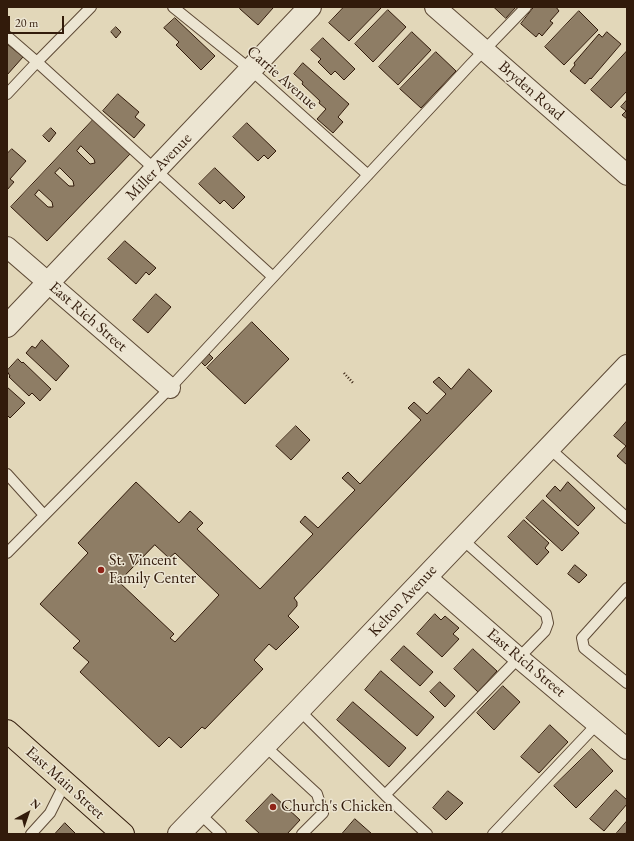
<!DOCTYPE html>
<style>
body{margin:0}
#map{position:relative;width:634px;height:841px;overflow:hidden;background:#e2d7b9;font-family:"EB Garamond",serif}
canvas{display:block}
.frame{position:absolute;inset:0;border:8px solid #321b0b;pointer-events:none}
.north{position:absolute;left:8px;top:793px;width:40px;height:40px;-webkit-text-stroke:3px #ece5d2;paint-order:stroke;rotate:40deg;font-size:11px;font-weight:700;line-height:16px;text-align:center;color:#321b0b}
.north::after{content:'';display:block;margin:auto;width:14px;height:18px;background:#321b0b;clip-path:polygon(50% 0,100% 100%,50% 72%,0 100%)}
.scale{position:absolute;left:8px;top:16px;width:56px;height:18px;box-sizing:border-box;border:2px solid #321b0b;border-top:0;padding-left:5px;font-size:12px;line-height:14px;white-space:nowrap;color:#321b0b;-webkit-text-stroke:3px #ece5d2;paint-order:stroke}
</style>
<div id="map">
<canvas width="634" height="841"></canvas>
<div class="frame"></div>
<div class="north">N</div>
<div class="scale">20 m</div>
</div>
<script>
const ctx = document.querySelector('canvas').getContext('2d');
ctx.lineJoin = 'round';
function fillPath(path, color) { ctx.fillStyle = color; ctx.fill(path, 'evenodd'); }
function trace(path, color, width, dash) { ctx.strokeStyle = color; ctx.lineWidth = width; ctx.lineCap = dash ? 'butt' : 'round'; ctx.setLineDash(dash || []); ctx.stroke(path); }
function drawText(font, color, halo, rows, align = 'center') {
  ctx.font = font + ' "EB Garamond",serif'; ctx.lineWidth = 3; ctx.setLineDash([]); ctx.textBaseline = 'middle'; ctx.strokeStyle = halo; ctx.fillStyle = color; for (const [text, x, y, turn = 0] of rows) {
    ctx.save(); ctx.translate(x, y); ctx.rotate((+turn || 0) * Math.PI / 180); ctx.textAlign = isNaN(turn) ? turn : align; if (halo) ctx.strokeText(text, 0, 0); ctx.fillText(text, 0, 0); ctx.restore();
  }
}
const building = new Path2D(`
 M241,7h30l2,1 -15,17 -18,-16z
 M344,7h38l-33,34 -20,-18z
 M494,7h22l-10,11z
 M534,7h22l3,4 -9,10 3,2 -11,13 -3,-3 -3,4 -15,-13z
 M388,10l18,17 -33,35 -18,-18z
 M579,11l19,19 -34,35 -19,-18z
 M175,18l40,38 -14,14 -25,-25 3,-3 -15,-14z
 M116,27l5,5 -5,6 -5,-6z
 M412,32l19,18 -33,35 -19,-18z
 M607,32l14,12 -30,35 -1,-1 -5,6 -15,-13 5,-6 -1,-2 25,-29 3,3z
 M323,38l32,31 -11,11 -9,-9 -4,4 -13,-13 3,-3 -10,-9z
 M7,44l16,13 -16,18z
 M627,51v40l-16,17 -20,-18z
 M436,52l20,19 -35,37 -21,-19z
 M303,63l46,41 -11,13 5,5 -10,11 -16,-14 9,-10 -7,-6 1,-2 -18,-17 1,-2 -9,-8z
 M118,94l21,18 -4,5 10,8 -11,13 -31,-27z
 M627,100v19l-5,-4 4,-4 -5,-4z
 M93,120l37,34 -83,87 -36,-34zM81,146l13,13 1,4 -5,1 -13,-13zM60,168l13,13 1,5h-5l-14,-13zM39,190l13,12 1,5h-5l-13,-12z
 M247,123l29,28 -8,8 -4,-4 -6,6 -25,-24z
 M51,128l5,5 -7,9 -6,-6z
 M12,149l14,12 -16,18 4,3 -7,8v-36z
 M215,168l30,29 -12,12 -9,-9 -4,4 -21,-20z
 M125,241l31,27 -7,7 -3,-3 -10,12 -28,-25z
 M156,294l15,13 -23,26 -15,-13z
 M252,322l37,37 -44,45 -38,-36z
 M42,340l27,26 -13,15 -30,-28 6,-7 3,2z
 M206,351l7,7 -8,8 -7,-7z
 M18,359l4,4 1,-1 28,27 -11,12 -8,-8 -3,3 -20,-19 1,-1 -3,-5z
 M469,369l23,22 -198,207 3,4v4l-9,10 11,11 -23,23 -7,-6 -15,16 9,9 -58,60 -3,-2 -21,21 -12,-11 -10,10 -79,-75 9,-10 -16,-14 7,-7 -40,-37 48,-51 -10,-10 58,-61 43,41 11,-12 13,12 -6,6 63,60 53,-55 -13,-12 5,-6 13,12 37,-38 -13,-12 6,-6 12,12 61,-64 -13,-12 6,-6 13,12 19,-20 -13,-12 6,-5 12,12zM155,545l14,13 6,-5 44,42 -44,47 -5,-4 4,-4 -55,-52z
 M7,387l18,16 -15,15 -3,-3z
 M627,421v44l-10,-9 9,-10 -12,-10z
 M296,426l14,14 -19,20 -15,-14z
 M568,482l27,26 -17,18 -32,-30 9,-10 5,5z
 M543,500l36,33 -17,18 -36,-33z
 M524,520l25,23 -4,5 4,4 -12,13 -29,-28z
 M575,565l12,10 -8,8 -11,-9z
 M435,614l6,6 4,-4 14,12 -6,6 6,5 -17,18 -25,-23z
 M404,646l29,26 -13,14 -29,-26z
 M473,649l24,22 -19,21 -24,-23z
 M381,671l53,46 -17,19 -52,-46z
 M440,682l15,14 -10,11 -15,-15z
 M503,686l17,16 -26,28 -17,-17z
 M353,702l53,46 -17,19 -52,-47z
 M550,725l18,17 -29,31 -18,-16z
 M592,749l21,22 -37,37 -22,-22z
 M616,790l11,10v4l-23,27 -14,-12z
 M448,791l15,12 -17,17 -13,-12z
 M272,794l28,26 -13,14h-27l-14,-13z
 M355,819l17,15h-30z
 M627,821v13h-9l-1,-1z
 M65,823l11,11h-21z`);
const path = new Path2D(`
 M344,373l10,11`);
const service = new Path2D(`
 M173,7l78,63 117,105
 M7,36l30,26 236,215
 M7,94l30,-32 54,-55
 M549,448l78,70
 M7,474l37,41
 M7,553l163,-165 300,-323 56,-58
 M627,588l-45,50 2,10 43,35
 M299,710l86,85 42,39
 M265,746l52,48 6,19 -21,21
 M385,795l160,-164 3,-8 -2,-9 -84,-75
 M199,813l22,21
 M31,834l19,-21 15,-30
 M493,834l105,-111`);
const minor = new Path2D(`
 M435,7l192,168
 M7,247l163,141
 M426,577l94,82 107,90`);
const tertiary = new Path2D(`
 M7,326l303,-319
 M179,834l120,-124 328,-344`);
const primary = new Path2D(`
 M7,731l116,103`);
const markers = [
 [101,570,4,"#8f2418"],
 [273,807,4,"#8f2418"]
];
const streetNames = [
 ["Carrie Avenue",282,78,41],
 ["Bryden Road",531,91,41],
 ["Miller Avenue",159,167,-46],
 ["East Rich Street",88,317,41],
 ["Kelton Avenue",403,601,-47],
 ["East Rich Street",526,663,40],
 ["East Main Street",65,783,42]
];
const poiNames = [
 ["St. Vincent",109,561],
 ["Family Center",109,579],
 ["Church's Chicken",281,807]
];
fillPath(building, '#8e7d65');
trace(building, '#321b0b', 1);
trace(service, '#5e4a36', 12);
trace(minor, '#5e4a36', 22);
trace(tertiary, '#5e4a36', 24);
trace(primary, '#321b0b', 24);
trace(path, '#321b0b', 2.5, [1, 2]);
trace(service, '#ece5d2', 10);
trace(minor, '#ece5d2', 20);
trace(tertiary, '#ece5d2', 22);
trace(primary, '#e2d7b9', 22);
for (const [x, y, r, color] of markers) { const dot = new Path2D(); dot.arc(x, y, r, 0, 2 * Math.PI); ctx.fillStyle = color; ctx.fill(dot); trace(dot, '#ece5d2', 1.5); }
drawText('16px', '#321b0b', '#ece5d2', streetNames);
drawText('16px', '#321b0b', '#ece5d2', poiNames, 'left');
</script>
